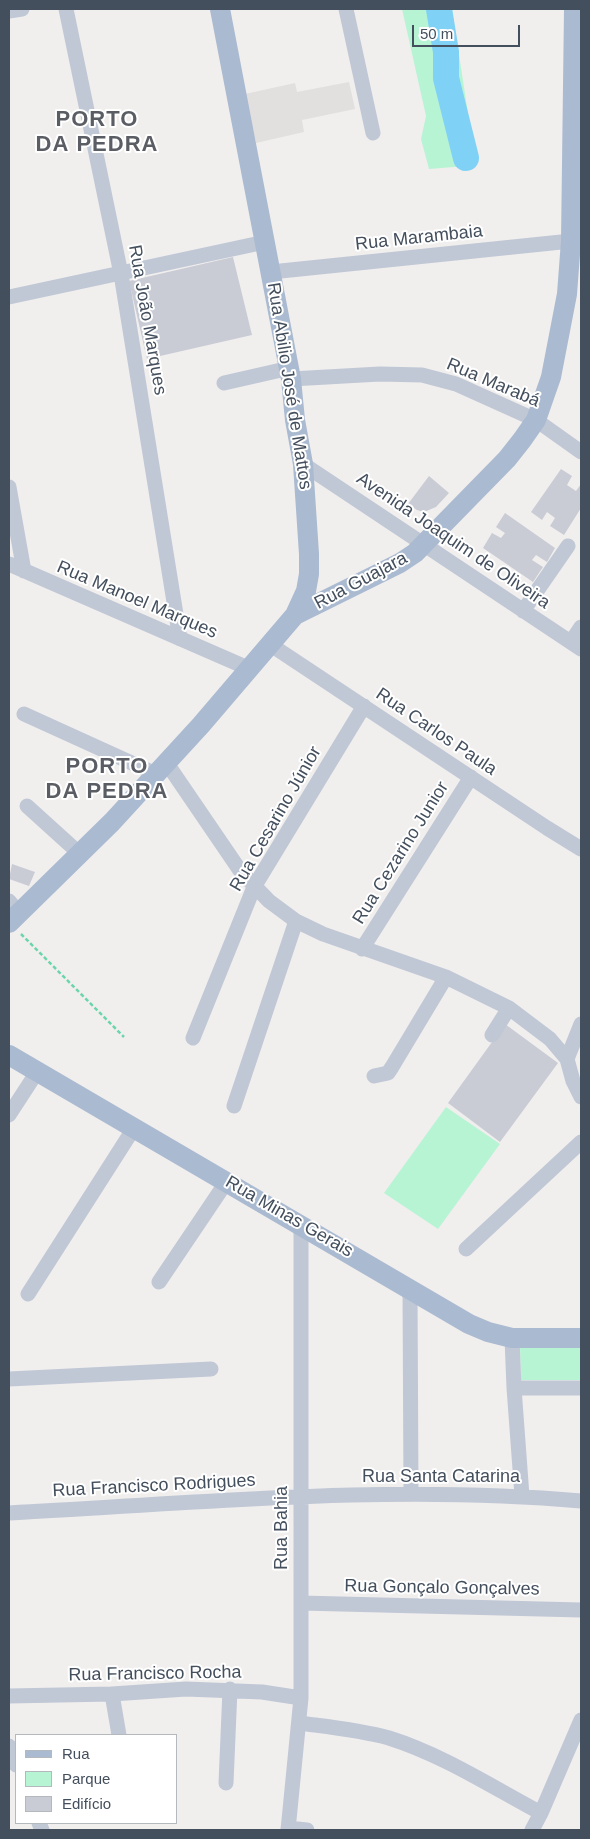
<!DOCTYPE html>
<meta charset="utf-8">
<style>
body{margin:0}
#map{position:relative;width:590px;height:1839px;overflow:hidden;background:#f1eeee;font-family:Arial,sans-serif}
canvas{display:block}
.frame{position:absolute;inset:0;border:10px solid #444f5d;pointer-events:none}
.legend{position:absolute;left:15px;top:1734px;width:162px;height:90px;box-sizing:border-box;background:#fff;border:1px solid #b4b9be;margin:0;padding:6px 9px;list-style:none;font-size:15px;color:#444f5d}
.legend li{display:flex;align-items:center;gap:10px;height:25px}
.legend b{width:25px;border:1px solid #b4b9be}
.scale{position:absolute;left:412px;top:25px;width:108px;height:22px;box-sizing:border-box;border:2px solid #444f5d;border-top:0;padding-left:6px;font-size:15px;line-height:18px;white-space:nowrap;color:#444f5d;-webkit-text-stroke:4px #fff;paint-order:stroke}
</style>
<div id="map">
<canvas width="590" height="1839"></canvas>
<div class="frame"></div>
<ul class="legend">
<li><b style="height:6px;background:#aabad0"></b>Rua</li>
<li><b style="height:14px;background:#b7f4d4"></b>Parque</li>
<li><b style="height:14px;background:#c9ccd4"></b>Edifício</li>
</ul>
<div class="scale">50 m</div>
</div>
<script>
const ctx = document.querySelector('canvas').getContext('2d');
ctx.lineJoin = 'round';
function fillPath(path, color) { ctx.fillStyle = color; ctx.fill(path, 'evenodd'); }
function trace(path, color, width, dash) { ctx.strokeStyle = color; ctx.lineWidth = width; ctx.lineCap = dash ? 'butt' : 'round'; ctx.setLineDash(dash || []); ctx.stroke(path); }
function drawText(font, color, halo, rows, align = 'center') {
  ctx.font = font + ' Arial,sans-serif'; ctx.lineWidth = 4; ctx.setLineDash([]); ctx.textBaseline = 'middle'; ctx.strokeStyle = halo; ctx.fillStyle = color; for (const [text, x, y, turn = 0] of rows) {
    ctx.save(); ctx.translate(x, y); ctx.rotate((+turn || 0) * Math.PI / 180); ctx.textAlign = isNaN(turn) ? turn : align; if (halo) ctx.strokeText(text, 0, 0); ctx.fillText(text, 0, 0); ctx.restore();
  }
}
const education = new Path2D(`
 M349,82l6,27 -53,11 2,12 -48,11 -11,-49 50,-11 2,9z`);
const green = new Path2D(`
 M402,9h50l21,137 -7,20 -37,3 -8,-30 5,-23z
 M446,1107l54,37 -62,85 -54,-36z
 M581,1344v36h-60l-1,-34z`);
const river = new Path2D(`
 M439,9l7,43v26l20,80`);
const building = new Path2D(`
 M233,257l19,78 -105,24 -18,-78z
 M561,469l11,7 -5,9 9,6 5,-7v24l-17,27 -14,-9 5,-8 -8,-6 -5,8 -11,-8z
 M429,476l20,17 -13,14 -12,5 -7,-2 -9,-6z
 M505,513l50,35 -8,14 -11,-7 -4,5 11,7 -10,15 -50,-34 9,-15 9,5 4,-5 -9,-6z
 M12,864l23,8 -6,14 -20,-7z
 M505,1024l53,39 -58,79 -52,-39z`);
const path = new Path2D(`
 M21,934l103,103`);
const minor = new Path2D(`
 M66,9l55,265 59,365
 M346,9l27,124
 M9,11l13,-2
 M271,272l300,-31
 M9,297l256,-55
 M291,379l89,-5 42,1 34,9 80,36 45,32
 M224,383l66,-15
 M303,464l278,185
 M9,487l15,84
 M9,564l241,105
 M523,611l45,-65
 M571,642l10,-15
 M271,645l276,183 34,21
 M24,714l132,60
 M166,762l75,110 28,29 27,20 27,13 123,43 63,31 41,31 17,20 6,22 8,16
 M27,806l53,48
 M9,901l10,12
 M362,949l109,-172
 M492,1035l17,-27
 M193,1038l61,-151 110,-181
 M567,1059l14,-35
 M374,1076l14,-3 4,-6 54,-90
 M234,1106l62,-185
 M9,1115l28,-43
 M466,1249l115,-107
 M159,1282l68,-101
 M410,1288l1,206
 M28,1294l106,-166
 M512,1338l2,50 8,108
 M9,1379l202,-10
 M514,1388h67
 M9,1513c190,-10 382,-29 572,-12
 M301,1603l280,7
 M112,1694l7,41
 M9,1696l103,-2 74,-5 76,3 39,6
 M299,1723c30,4 61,7 90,15 54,17 103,49 152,75
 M9,1746l7,19
 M226,1783l4,-94
 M39,1823l3,7
 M288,1828l19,2
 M288,1830l13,-132v-473
 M532,1830l9,-17 40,-93`);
const major = new Path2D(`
 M295,615l105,-52 15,-10 92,-94 15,-19 14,-20 15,-43 16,-83 4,-53 3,-232
 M9,923l103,-101 89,-97 94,-110 11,-24 3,-17v-20l-6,-90 -8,-44 -4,-41 -71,-370
 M9,1055l460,269 19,8 24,6h69`);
const streetNames = [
 ["Rua Marambaia",419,238,-6],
 ["Rua João Marques",147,320,80],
 ["Rua Marabá",493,383,23],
 ["Rua Abilio José de Mattos",289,386,81],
 ["Avenida Joaquim de Oliveira",453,541,34],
 ["Rua Guajara",361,581,-28],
 ["Rua Manoel Marques",137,600,23],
 ["Rua Carlos Paula",436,732,34],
 ["Rua Cesarino Júnior",276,819,-60],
 ["Rua Cezarino Junior",401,853,-58],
 ["Rua Minas Gerais",289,1217,30],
 ["Rua Santa Catarina",441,1477],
 ["Rua Francisco Rodrigues",154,1486,-3],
 ["Rua Bahia",282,1528,-90],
 ["Rua Gonçalo Gonçalves",442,1588,1],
 ["Rua Francisco Rocha",155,1674,-1]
];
const districtNames = [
 ["PORTO",97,120],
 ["DA PEDRA",97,145],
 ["PORTO",107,767],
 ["DA PEDRA",107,792]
];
fillPath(education, '#e2dfdf');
fillPath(green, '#b7f4d4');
trace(river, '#7fd1f5', 26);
fillPath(building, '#c9ccd4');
trace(path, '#6bd5ac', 2.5, [4, 2.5]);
trace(minor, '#c0c8d5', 15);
trace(major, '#aabad0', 20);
drawText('18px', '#444f5d', '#fff', streetNames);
ctx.letterSpacing = '1px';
drawText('bold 22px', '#5a5d64', '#fff', districtNames);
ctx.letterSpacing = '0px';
</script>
